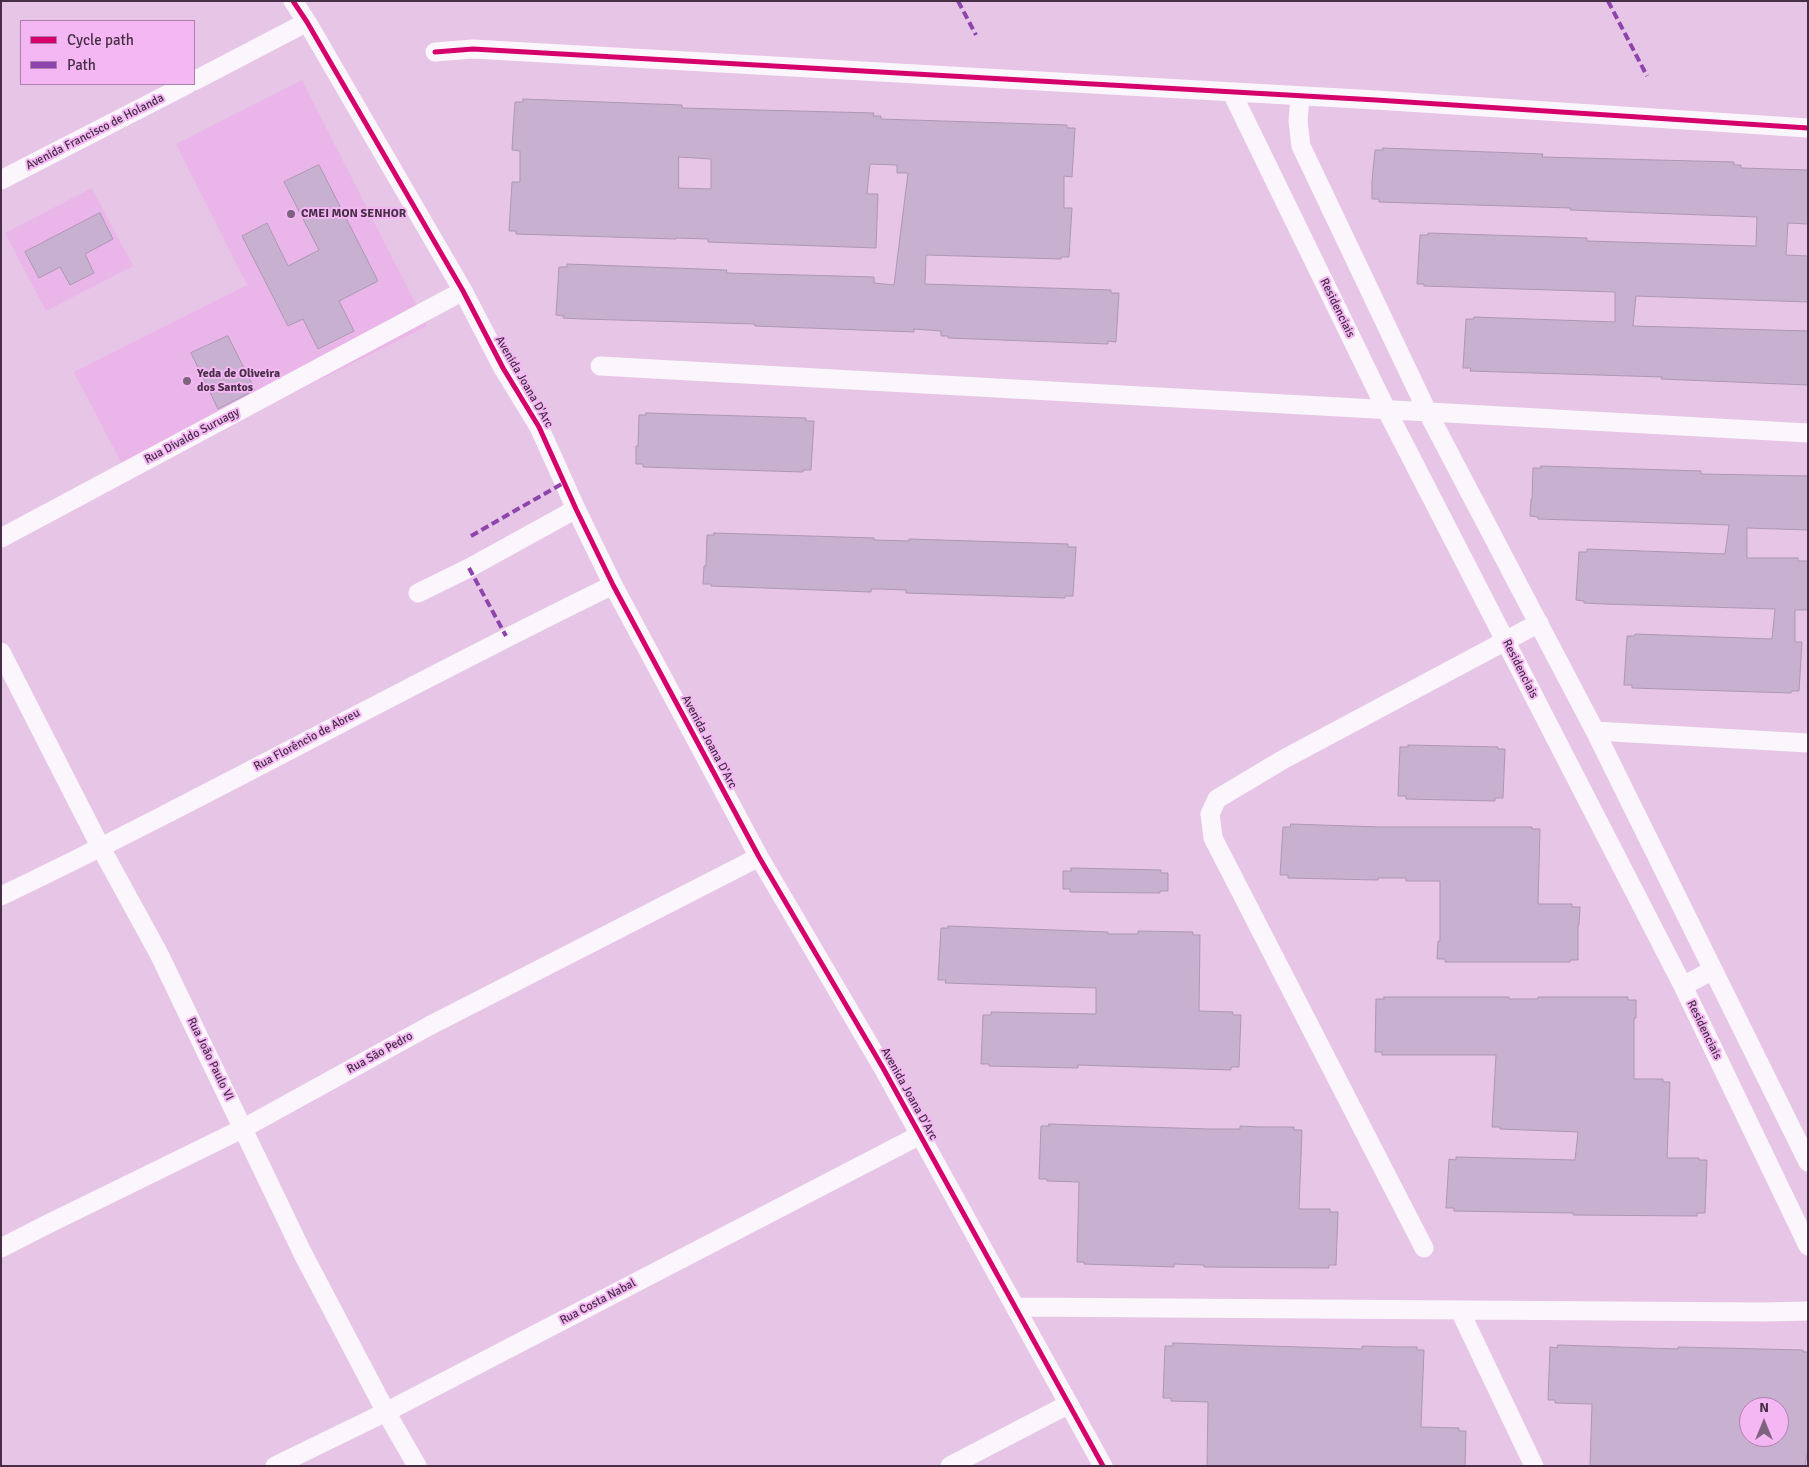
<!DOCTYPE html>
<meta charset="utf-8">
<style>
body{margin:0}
#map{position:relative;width:1809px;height:1467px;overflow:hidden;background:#e6c5e6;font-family:Signika,sans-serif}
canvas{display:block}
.frame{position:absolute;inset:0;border:2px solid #462e46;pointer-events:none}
.legend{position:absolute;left:20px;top:20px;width:175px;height:65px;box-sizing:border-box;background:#f4b7f3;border:1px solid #ae80ae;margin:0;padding:6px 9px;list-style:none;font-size:15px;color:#462e46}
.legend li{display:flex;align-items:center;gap:10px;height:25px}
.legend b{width:25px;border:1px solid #ae80ae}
.north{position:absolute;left:1739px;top:1397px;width:50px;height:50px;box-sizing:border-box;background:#f4b7f3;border:1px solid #ae80ae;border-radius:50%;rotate:0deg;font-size:14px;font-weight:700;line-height:20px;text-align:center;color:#462e46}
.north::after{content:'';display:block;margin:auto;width:18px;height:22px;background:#7e637e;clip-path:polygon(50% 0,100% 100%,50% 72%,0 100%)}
</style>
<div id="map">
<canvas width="1809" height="1467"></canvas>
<div class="frame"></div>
<ul class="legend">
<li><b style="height:6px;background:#d6006c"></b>Cycle path</li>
<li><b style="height:6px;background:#8e44ad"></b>Path</li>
</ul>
<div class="north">N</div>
</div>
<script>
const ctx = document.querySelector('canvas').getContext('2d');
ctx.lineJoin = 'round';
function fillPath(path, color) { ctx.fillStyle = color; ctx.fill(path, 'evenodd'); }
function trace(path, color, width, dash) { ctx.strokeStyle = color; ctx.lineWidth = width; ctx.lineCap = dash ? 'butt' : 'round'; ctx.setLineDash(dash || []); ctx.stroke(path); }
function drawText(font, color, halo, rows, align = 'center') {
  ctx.font = font + ' Signika,sans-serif'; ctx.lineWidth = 4; ctx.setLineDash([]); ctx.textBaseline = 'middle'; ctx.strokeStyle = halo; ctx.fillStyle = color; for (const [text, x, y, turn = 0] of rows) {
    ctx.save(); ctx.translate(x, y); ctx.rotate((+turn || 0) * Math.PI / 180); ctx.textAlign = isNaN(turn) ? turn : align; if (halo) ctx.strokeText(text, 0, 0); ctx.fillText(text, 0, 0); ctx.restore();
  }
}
const built = new Path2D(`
 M302,80l125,246 -299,150 -54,-104 173,-87 -71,-141z
 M92,188l41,78 -87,45 -41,-78z`);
const building = new Path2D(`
 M523,99l159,6v3l192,5 -1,3h8v3l186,6v3h8l-3,49 -8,-1v32h8l-3,49h-8v2l-135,-4 -1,29 186,6v3h8l-3,49 -8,-1v3l-160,-6v-2h-7v-5l-27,-2v3l-159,-6v-2l-172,-5 -20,-1 1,-2 -8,-1 3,-48h8v-3l160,6 -1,3 148,4v6l20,2 14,-112h-11v-8l-27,-1 -3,30h11l-2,54 -168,-6v-3l-32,-1v1l-160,-5v-3h-7l3,-49h8v-31l-8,-1 1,-18 2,-30h8zM679,157l32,2v30l-32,-1z
 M1383,148l160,6 -1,3 192,5v3h7v3l67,2v54l-20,-1 -2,32 22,1v46l-172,-6 -3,30 175,5v54l-147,-6 1,-2 -192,-6 1,-3h-8l3,-49h8v-2l141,5v-30l-191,-6v-2h-7l3,-49h8v-2l62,2 97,3v3l169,5 1,-29 -187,-7 1,-2 -192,-6v-3h-7v-18l3,-31h8z
 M319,165l59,116 -39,20 15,30 -36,18 -15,-30 -15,7 -46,-90 25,-13 21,43 31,-16 -35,-68z
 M100,213l13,26 -28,15 9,19 -24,12 -10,-18 -21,11 -14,-26z
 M228,336l27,54 -37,19 -27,-56z
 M646,413l160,5v3h8l-3,49h-8v2l-160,-5v-3h-7v-18h2l1,-31h7z
 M1541,466l160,5v3l107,2v54l-61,-2v30h51v3h10v49h-13v32h7l-3,49h-7l-1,2 -159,-5v-3h-8l3,-49h8v-2l137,5 3,-30 -171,-5 -20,-1v-2l-8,-1 3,-48h8v-3l138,5 4,-29 -191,-6v-2l-8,-1 1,-17h1l1,-31h8z
 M714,533l160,5v2l35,1v-2l159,5v3h8l-3,49h-8v2l-159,-5v-3l-27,-1h-8v3l-160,-6v-2h-8l1,-18h2l1,-31h7z
 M1408,745l90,2v2h7l-2,49h-8v3l-89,-2v-3h-8l2,-49h8z
 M1291,824l89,3h152v2h8l-2,75h34v3h8l-1,18h-1v35h-8v2h-125v-3h-8l1,-18h2v-60h-34v-3h-28v2l-90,-2v-3h-8l3,-48h7z
 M1071,868l90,2v3h7v18h-8v2l-90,-1v-3h-7v-18h8z
 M948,926l160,6v2h30v-3l55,1v3h7l-1,76 34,1v3h8l-2,52h-8v3l-153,-5v3l-89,-2v-2h-8l2,-49h8v-3l105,2v-26l-151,-5 1,-3h-8l3,-52h7z
 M1384,997h125v2h29v-2h90v3h8v18h-2v61h29v3h7l-3,76h32v2h8l-2,53h-8v3l-124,-1v-2l-119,-2v-3h-8l3,-49 7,1v-3l119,3 3,-28 -78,-3v-2h-8l4,-72h-114v-3h-7l1,-53h8z
 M1049,1124l160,5h31v-3l19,1h35v3h8l-3,79h31v3h8l-2,53h-7v3l-125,-1v-2l-30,-1v3l-90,-3v-2h-7l2,-80 -32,-1v-2h-8l2,-53h8z
 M1173,1343l189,6v-3l35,1h20v3h7l-3,77 38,1v3h7l-1,35h-258l1,-64 -37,-1v-3h-8l2,-52h8z
 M1558,1345l120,4v-2l125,3v2h5v97l-3,17h-215l2,-62 -37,-1v-3h-7l2,-53 7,1zM1749,1406l30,1v30h-30z`);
const street = new Path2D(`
 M293,1l14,21 156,269 40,77 36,59 37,82 37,76 146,272 124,211 220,398
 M435,52l38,-3 903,51 432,28
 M194,81l113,-59
 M1232,93l154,316 297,577 125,260
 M1300,97l-2,24 3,25 126,265 168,320 213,431
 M1,180l187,-96
 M600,366l1208,67
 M1,538l462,-247
 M418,593l51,-25 107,-59
 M1,652l100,196 58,106 144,300 83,158 31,54
 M1595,731l213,12
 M1,896c207,-99 406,-211 612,-311
 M1683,986l30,-16
 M1,1248l47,-24 196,-96 185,-102 330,-169
 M1424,1248l-211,-410 -3,-24 7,-15 67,-40 255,-136
 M1016,1307l748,5 44,-1
 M1460,1311l74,155
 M275,1466l111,-54 534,-277
 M950,1466l119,-62`);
const quiet = new Path2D(`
 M958,1l18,34
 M1608,1l39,75
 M471,536l94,-54
 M469,568l37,68`);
const cycleway = new Path2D(`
 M293,1l14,21 156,269 40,77 36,59 37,82 37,76 146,272 124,211 220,398
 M435,52l38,-3 903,51 432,28`);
const markers = [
 [291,214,5,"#7e637e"],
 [187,381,5,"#7e637e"]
];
const streetNames = [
 ["Avenida Francisco de Holanda",95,132,-27],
 ["Residenciais",1337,308,64],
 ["Avenida Joana D'Arc",524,382,60],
 ["Rua Divaldo Suruagy",192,436,-28],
 ["Residenciais",1520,669,63],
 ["Rua Florêncio de Abreu",307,740,-28],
 ["Avenida Joana D'Arc",709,742,62],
 ["Residenciais",1704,1030,64],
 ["Rua São Pedro",380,1053,-29],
 ["Rua João Paulo VI",210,1059,64],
 ["Avenida Joana D'Arc",909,1094,61],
 ["Rua Costa Nabal",598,1302,-28]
];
const poiNames = [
 ["CMEI MON SENHOR",301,214],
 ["Yeda de Oliveira",197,374],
 ["dos Santos",197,388]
];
fillPath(built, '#eab6e9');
fillPath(building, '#c8b1d0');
trace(building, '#ad97b3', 1);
trace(street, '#fbf6fb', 19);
trace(quiet, '#8e44ad', 4, [8, 4]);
trace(cycleway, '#d6006c', 5);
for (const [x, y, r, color] of markers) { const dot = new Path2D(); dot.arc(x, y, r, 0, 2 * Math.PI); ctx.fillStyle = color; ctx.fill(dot); trace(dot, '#f4b7f3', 2); }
drawText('12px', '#462e46', '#f4b7f3', streetNames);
drawText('bold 12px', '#462e46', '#f4b7f3', poiNames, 'left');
</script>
